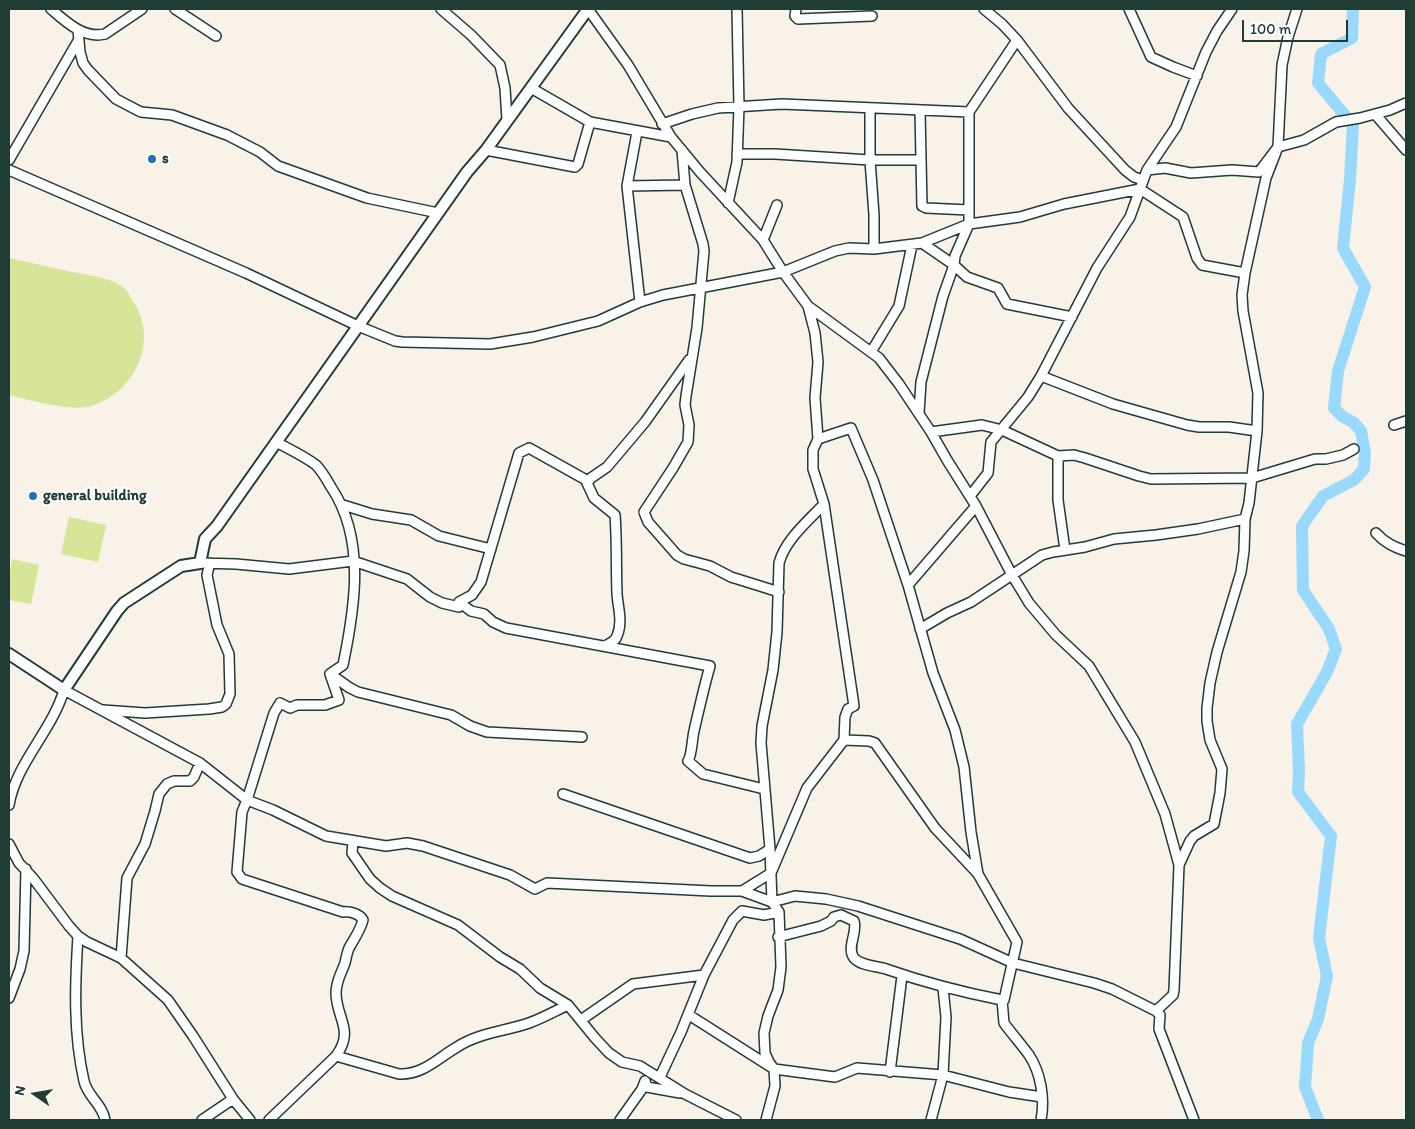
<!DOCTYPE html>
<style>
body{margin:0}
#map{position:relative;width:1415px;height:1129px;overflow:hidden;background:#f8f2e9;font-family:Itim,sans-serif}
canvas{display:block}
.frame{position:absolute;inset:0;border:10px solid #1f3d34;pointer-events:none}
.north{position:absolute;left:10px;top:1069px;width:50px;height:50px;-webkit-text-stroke:4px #fff;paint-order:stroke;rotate:283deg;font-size:14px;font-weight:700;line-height:20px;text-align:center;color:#1f3d34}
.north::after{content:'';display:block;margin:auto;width:18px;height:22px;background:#1f3d34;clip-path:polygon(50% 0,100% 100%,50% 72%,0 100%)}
.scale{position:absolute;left:1242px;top:20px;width:106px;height:22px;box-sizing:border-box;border:2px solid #1f3d34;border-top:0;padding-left:6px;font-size:15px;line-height:18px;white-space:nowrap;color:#1f3d34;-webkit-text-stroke:4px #fff;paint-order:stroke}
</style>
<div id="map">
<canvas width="1415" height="1129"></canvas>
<div class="frame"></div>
<div class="north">N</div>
<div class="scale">100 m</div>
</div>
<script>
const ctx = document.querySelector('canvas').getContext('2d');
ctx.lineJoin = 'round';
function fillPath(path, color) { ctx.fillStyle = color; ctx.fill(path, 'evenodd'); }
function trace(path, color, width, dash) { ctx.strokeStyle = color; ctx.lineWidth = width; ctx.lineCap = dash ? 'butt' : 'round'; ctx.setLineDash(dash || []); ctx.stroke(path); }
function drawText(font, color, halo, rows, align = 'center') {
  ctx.font = font + ' Itim,sans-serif'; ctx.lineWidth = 4; ctx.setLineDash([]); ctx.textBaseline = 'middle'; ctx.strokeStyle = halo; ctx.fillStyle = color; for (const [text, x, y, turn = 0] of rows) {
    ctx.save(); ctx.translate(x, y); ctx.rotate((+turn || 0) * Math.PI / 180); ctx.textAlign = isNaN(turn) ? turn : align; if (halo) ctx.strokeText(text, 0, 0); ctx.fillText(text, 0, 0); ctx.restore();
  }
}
const green = new Path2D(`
 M9,258c21,5 42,9 63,14 17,3 37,5 51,15 4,3 7,9 9,13 28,38 4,93 -41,106 -20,6 -61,-6 -82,-11z
 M69,517l37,8 -8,37 -37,-8z
 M12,559l27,6 -8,39 -22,-4v-23z`);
const river = new Path2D(`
 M1318,1120l-13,-33 3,-44 10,-24 9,-43 -8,-38 12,-102 -33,-44 1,-21 -2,-47 30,-52 9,-23 -7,-20 -26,-39 -1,-64 21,-30 31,-16 10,-11 1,-16 -4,-22 -8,-9 -10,-5 -9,-9 4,-37 27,-84 -22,-39 7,-69 3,-54 -35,-42 3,-29 31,-16 1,-29`);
const minor = new Path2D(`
 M51,9c15,13 33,30 54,25l37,-25
 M175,9l41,27
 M441,9l30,26 29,30 5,23 2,32
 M588,9l40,56 43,72 29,35 63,68 20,32 25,34 71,52 20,26 32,48 16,28 29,46 36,69 17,28 27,32 33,31 46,76 30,72 14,51
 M796,9l-1,7 3,3 74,-3
 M984,9l18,15 15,16 51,68 57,62 9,7 9,3
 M1129,9l22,48 22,10 24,9
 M78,30l2,22 3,11 5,7 28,29 19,10 6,3 31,3 55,20 33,17 18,14 89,32 71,15
 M531,88l59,34 81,15
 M870,109v51l4,55v34
 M920,111l2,95 4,2 43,2
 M1375,114l31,36
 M662,124l30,-10 26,-6 64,-4 187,8
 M637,132l-10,54 13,116
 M486,150l89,17 3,-3 12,-42
 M682,150l3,35 18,59 1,7 -7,77 -11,68 -1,9 4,20 -1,17 -15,26 -29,44 4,10 29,33 7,4 26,7 21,11 48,15
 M737,154h38l95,6h51
 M9,160l69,-119
 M9,170l237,103 112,53 37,15 7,1 88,2 43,-7 65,-16 42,-19 23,-7 120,-23 52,-21 14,-3 25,1 48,-6 47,-19 51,-7 44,-13 76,-15 43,28 14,41 5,7 43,8
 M1147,170l18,-2 26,5 41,-3 27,2 19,-25 26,-7 32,-18 24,-4 30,-8 16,-7
 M627,186l58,-1
 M728,203l9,-41 2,-55 -2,-98
 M763,240l14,-35
 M922,243l32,22 13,12 31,11 9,16 65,13
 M871,352l28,-46 13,-61
 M1041,376l72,28 74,21 12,2h30l28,4
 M919,413l2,-31 22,-86 11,-31 1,-9 14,-32v-112l48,-72
 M1394,425l12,-4
 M931,432l51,-7 20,5 56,26 16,-1 11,3 54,18 12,3 101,-1 63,-19h11l17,-4 11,-6
 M818,439l33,-11 22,52 35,105 25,88 22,57 9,37 7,65 7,42
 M1058,456v44l7,50
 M970,496l18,-23 3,-31 37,-45 13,-21 56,-108 33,-51 17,-47 29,-43 30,-75 11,-21 15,-22
 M824,504c-16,17 -39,36 -45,59l-2,69 -4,38 -11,56 -1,17 9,106 2,53 7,10 2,55 -3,23 -10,26 -4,17 1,20 4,9 5,7 61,8 22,-9 86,7 66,17 33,5
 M343,505l29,9 39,6 28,16 52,13
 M1376,533c9,10 18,14 30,18
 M200,563l36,1 53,5 64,-8 54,18 23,18 12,6 17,4v-5l12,9 13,3 9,8 13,6 204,38c-6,21 -11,43 -16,65 -2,8 -2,24 -6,30l15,13 61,15
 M908,585l68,-79
 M459,602l13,-7 9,-13 38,-129 10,-5 59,33
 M920,629l27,-16 24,-11 71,-47 11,-3 32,-5 29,-8 42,-4 42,-6 47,-10
 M605,646c5,-3 10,-4 12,-10 6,-14 1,-28 0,-42 -1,-27 0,-53 -2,-79l-21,-17 -7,-15 4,-5 16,-11 38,-45 44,-62
 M330,674l20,14 8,4 93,23 19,11 17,6 95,5
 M103,710l42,3 64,-4 13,-2 4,-3 4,-10 -1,-40 -12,-29 -10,-50 3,-12
 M844,740l25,1 6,2 60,85 43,46 39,68 -13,58h-2l2,23c8,11 17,21 25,32 12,18 16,44 12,65
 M563,794l187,64 9,-2 11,-7
 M9,805c7,-42 43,-74 55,-115l136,73 47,37 26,10 53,26 60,10 21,-3 16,3 87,29 25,14 12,-6 164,8h31l30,11 23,-6 31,3 32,7 102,33 53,24 81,20 18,6 44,22 4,4 -1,14 35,91
 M353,842l-1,11 18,26 10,9 12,8 66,29 42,32 20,12 20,19 28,17 27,33 14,15 13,9 18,4 45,28 51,26
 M9,844l10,19 14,15 36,48 9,10 9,6 34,16 47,42 25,36 40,63 17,21
 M742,891l29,-18 36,-85 37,-48 1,-23 3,-8 6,-3 -30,-202 -11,-35v-19l5,-11 -3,-41 3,-36 -3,-29 -7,-27
 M78,936c-3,48 -5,97 6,145 3,15 19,24 21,39
 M778,937l43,-11 10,-5 3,-4 7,-2 13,6c4,11 -8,27 0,37 7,8 23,8 32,11 40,14 75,23 116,31
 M121,958l6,-80 18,-34 10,-33 4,-17 8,-10 7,-3h16l4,-4 6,-14
 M9,998l11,-29 4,-18 2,-82
 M1156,1011l17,-16 1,-5 5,-125 11,-24 4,-5 20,-12 6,-31 2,-24 -12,-29 -3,-19v-13l3,-25 7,-31 24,-80 3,-21 1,-32 4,-16 8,-72 1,-38 -15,-82 -1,-16 3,-22 21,-95 12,-31 4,-82 6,-28 9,-28
 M689,1015l85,54 1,17 -9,34
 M581,1020l52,-36 71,-9
 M336,1056l63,18c24,1 39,-16 58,-27 21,-14 49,-16 72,-24 14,-5 26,-12 39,-18
 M890,1072l12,-96
 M660,1077l21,-45 23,-57 29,-55 9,-9 22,4 15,-3
 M645,1081l2,6 33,6
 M202,1120l31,-21
 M269,1120l67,-64c19,-26 0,-38 0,-63 0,-12 5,-19 9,-30 1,-5 2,-10 4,-15 5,-9 11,-17 14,-28 -3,-6 -13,-9 -20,-8l-101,-33 -5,-7 5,-60 5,-12 27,-87 6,-10 10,5 7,-3h28l14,-5 -9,-26 13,-9c12,-58 23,-126 -12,-178 -4,-7 -9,-16 -15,-22 -12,-9 -27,-16 -40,-23
 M620,1120l22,-31 3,-8
 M931,1120l12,-45 3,-58 -3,-29`);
const tertiary = new Path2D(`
 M9,654l55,36 53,-79 7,-8 57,-37 19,-3 5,-24 12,-13 250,-354 19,-22 102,-141`);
const markers = [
 [152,159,5,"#1f6fb2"],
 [33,496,5,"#1f6fb2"]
];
const poiNames = [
 ["s",162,159],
 ["general building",43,496]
];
fillPath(green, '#d6e598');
trace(river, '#99d9fb', 12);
trace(minor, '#1f3d34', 12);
trace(tertiary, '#1f3d34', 14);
trace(minor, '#fff', 9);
trace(tertiary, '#fff', 10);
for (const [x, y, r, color] of markers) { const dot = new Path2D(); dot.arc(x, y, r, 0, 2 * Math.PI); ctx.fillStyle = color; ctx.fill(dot); trace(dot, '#fff', 2); }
drawText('bold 15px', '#1f3d34', '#fff', poiNames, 'left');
</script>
